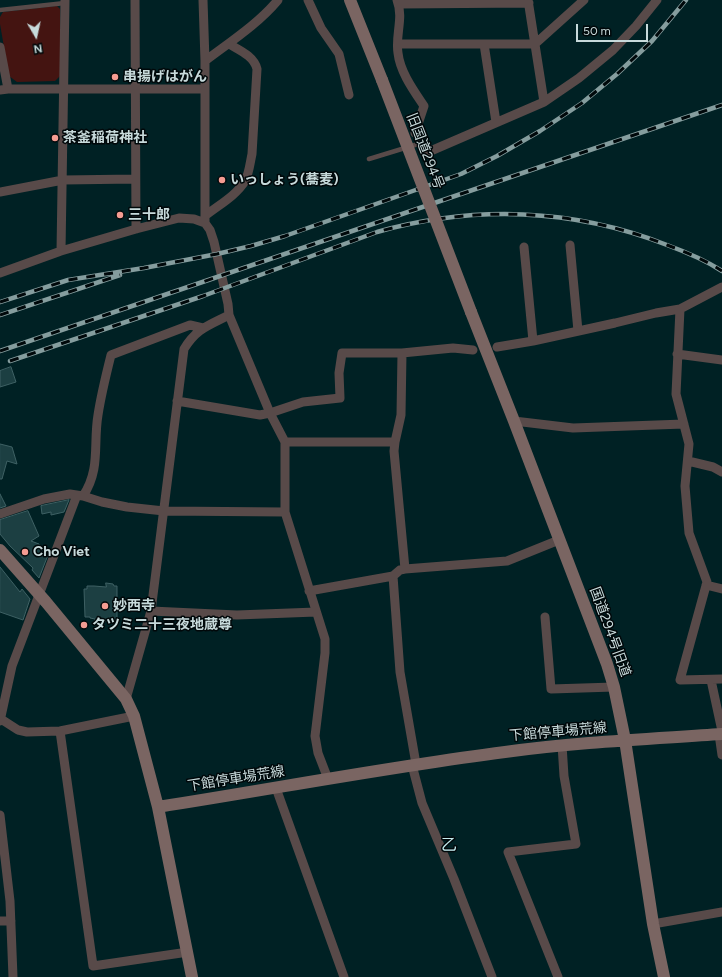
<!DOCTYPE html>
<meta charset="utf-8">
<style>
body{margin:0}
#map{position:relative;width:722px;height:977px;overflow:hidden;background:#002124;font-family:Figtree,sans-serif}
canvas{display:block}
.north{position:absolute;left:16px;top:16px;width:40px;height:40px;-webkit-text-stroke:3px #00080a;paint-order:stroke;rotate:171deg;font-size:11px;font-weight:700;line-height:16px;text-align:center;color:#c7dadb}
.north::after{content:'';display:block;margin:auto;width:14px;height:18px;background:#c7dadb;clip-path:polygon(50% 0,100% 100%,50% 72%,0 100%)}
.scale{position:absolute;left:576px;top:24px;width:72px;height:18px;box-sizing:border-box;border:2px solid #c7dadb;border-top:0;padding-left:5px;font-size:12px;line-height:14px;white-space:nowrap;color:#c7dadb;-webkit-text-stroke:3px #00080a;paint-order:stroke}
</style>
<div id="map">
<canvas width="722" height="977"></canvas>
<div class="north">N</div>
<div class="scale">50 m</div>
</div>
<script>
const ctx = document.querySelector('canvas').getContext('2d');
ctx.lineJoin = 'round';
function fillPath(path, color) { ctx.fillStyle = color; ctx.fill(path, 'evenodd'); }
function trace(path, color, width, dash) { ctx.strokeStyle = color; ctx.lineWidth = width; ctx.lineCap = dash ? 'butt' : 'round'; ctx.setLineDash(dash || []); ctx.stroke(path); }
function drawText(font, color, halo, rows, align = 'center') {
  ctx.font = font + ' Figtree,"Noto Sans JP",sans-serif'; ctx.lineWidth = 3; ctx.setLineDash([]); ctx.textBaseline = 'middle'; ctx.strokeStyle = halo; ctx.fillStyle = color; for (const [text, x, y, turn = 0] of rows) {
    ctx.save(); ctx.translate(x, y); ctx.rotate((+turn || 0) * Math.PI / 180); ctx.textAlign = isNaN(turn) ? turn : align; if (halo) ctx.strokeText(text, 0, 0); ctx.fillText(text, 0, 0); ctx.restore();
  }
}
const green = new Path2D(`
 M57,6l3,3v67l-5,5 -38,1 -8,-6 -9,-52v-7l3,-5z`);
const building = new Path2D(`
 M11,367l5,15 -16,5v-16z
 M0,444l12,3 5,17 -10,-3 -5,18h-2z
 M0,494l6,12 -6,2z
 M69,500l-5,12 -13,3v-3l-9,2 -1,-8z
 M28,511l11,25 -8,5 8,3v2l6,2 3,7 -9,23 -7,-8 1,-2 -23,-22 -10,-12v-14z
 M0,567l20,25 2,-3 8,10 -7,21 -23,-8z
 M106,583l7,1 1,2h3v35h-22v-2l-5,-1v-1h-5l-1,-28h3v-3h7l12,1z`);
const lane = new Path2D(`
 M0,10l65,-7
 M415,133l3,11 8,9
 M369,159l49,-15`);
const street = new Path2D(`
 M135,0l1,229
 M203,0l2,61v162l5,7 4,12 14,62 1,11 41,98 15,29v70l40,127v14l-10,83 3,17 10,26
 M308,0l13,28 18,26 10,41
 M397,0c7,18 -2,35 1,53 2,19 16,38 26,53l-9,27
 M528,0l16,102
 M399,4l130,-1
 M398,44h137l49,-44
 M484,44l12,78
 M0,47l8,42
 M205,61c25,-19 53,-37 73,-61
 M0,90l8,-1h197
 M426,153l118,-51 35,-24 34,-28 23,-24 21,-26
 M0,192l63,-12 72,-1
 M205,216c12,-10 31,-20 40,-35 4,-7 5,-18 7,-27l5,-85c-3,-13 -18,-19 -28,-25
 M570,245l8,86
 M524,247l9,94
 M61,251l4,-251
 M0,273l61,-22 75,-22 43,-11 15,1 11,4
 M680,309l-4,85 13,50 -4,42 4,47 18,49 -27,98 42,-1
 M497,347l36,-6 82,-18 41,-10 24,-4 42,-22
 M402,353l-1,62 -6,27 -1,9 11,118
 M677,354l45,6
 M177,401l83,14 10,-2 33,-11 37,-4 -1,-25 3,-20h60l51,-5 20,2
 M514,421l59,7 111,-4
 M285,442h110
 M688,461l25,6 9,5
 M83,496c18,-27 10,-52 15,-81 3,-20 8,-40 13,-60l79,-30 13,3
 M0,514l44,-15 26,-5 13,2 19,6 25,5 37,4 121,1
 M393,576l7,96 16,92
 M706,585l16,4
 M309,591l84,-15 7,-6 5,-1 102,-8 52,-21
 M151,611l86,4 79,-3
 M545,617l6,72 63,-2
 M711,680l11,51
 M126,699l25,-88 33,-262c13,-21 24,-23 45,-34
 M1,719l17,11 9,2 33,-1 74,-15
 M0,721l12,-55 65,-171
 M60,731l33,235 95,-14
 M719,734l3,21
 M412,765l10,38 32,76 38,98
 M276,788l68,189
 M0,815l10,86 3,76
 M0,921h11
 M653,924l69,-12
 M558,977l-50,-125 68,-8 -12,-68 -2,-31`);
const secondary = new Path2D(`
 M350,0l32,80
 M471,312l43,109 93,243 7,23 11,53 28,184 11,53
 M0,550l46,52 80,97 8,17 24,91 34,170
 M158,807c115,-18 230,-40 347,-55 72,-10 145,-13 217,-18`);
const rail = new Path2D(`
 M0,302l68,-22 76,-12 73,-14 34,-8 34,-10 176,-62 36,-18 43,-25 42,-28 35,-29 35,-33 34,-41
 M0,315l120,-40
 M0,351l722,-246
 M10,361l193,-65 174,-64c97,-27 196,-24 290,13 19,7 38,15 55,26`);
const secondaryBridge = new Path2D(`
 M382,80l89,232`);
const markers = [
 [115,77,4,"#f59c92"],
 [55,138,4,"#f59c92"],
 [222,180,4,"#f59c92"],
 [120,215,4,"#f59c92"],
 [25,552,4,"#f59c92"],
 [105,606,4,"#f59c92"],
 [84,625,4,"#f59c92"]
];
const poiNames = [
 ["串揚げはがん",123,77],
 ["茶釜稲荷神社",63,138],
 ["いっしょう(蕎麦)",230,180],
 ["三十郎",128,215],
 ["Cho Viet",33,552],
 ["妙西寺",113,606],
 ["タツミ二十三夜地蔵尊",92,625]
];
const streetNames = [
 ["旧国道294号",425,151,69],
 ["国道294号旧道",610,632,70],
 ["下館停車場荒線",558,732,-5],
 ["下館停車場荒線",236,779,-9]
];
const quarterNames = [
 ["乙",449,845]
];
fillPath(green, '#441411');
fillPath(building, '#1c3f42');
trace(building, '#3e6164', 1);
trace(lane, '#584a49', 4.5);
trace(street, '#584a49', 9);
trace(secondary, '#7a6562', 12);
trace(rail, '#859d9e', 4.5);
trace(rail, '#00080a', 3, [9]);
trace(secondaryBridge, '#7a6562', 12);
for (const [x, y, r, color] of markers) { const dot = new Path2D(); dot.arc(x, y, r, 0, 2 * Math.PI); ctx.fillStyle = color; ctx.fill(dot); trace(dot, '#00080a', 1.5); }
drawText('bold 14px', '#c7dadb', '#00080a', poiNames, 'left');
drawText('14px', '#c7dadb', '#00080a', streetNames);
drawText('16px', '#c6edf0', '#00080a', quarterNames);
</script>
